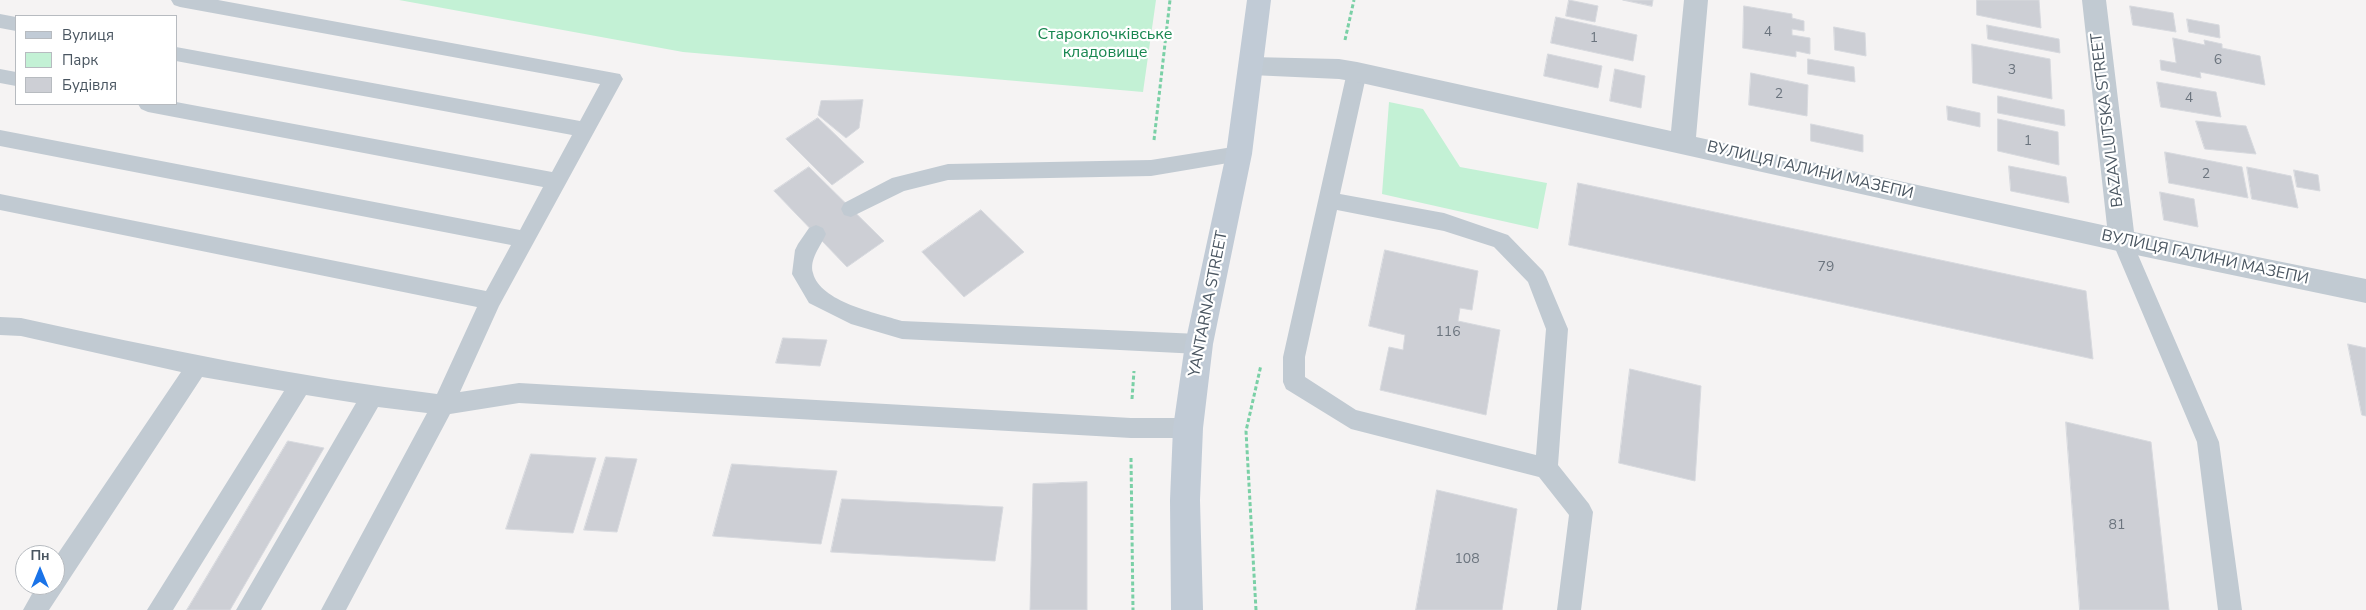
<!DOCTYPE html>
<meta charset="utf-8">
<style>
body{margin:0}
#map{position:relative;width:2366px;height:610px;overflow:hidden;background:#f5f3f3;font-family:"Nunito Sans",sans-serif}
canvas{display:block}
.legend{position:absolute;left:15px;top:15px;width:162px;height:90px;box-sizing:border-box;background:#fff;border:1px solid #b7bbc0;margin:0;padding:6px 9px;list-style:none;font-size:15px;color:#4a5661}
.legend li{display:flex;align-items:center;gap:10px;height:25px}
.legend b{width:25px;border:1px solid #b7bbc0}
.north{position:absolute;left:15px;top:545px;width:50px;height:50px;box-sizing:border-box;background:#fff;border:1px solid #b7bbc0;border-radius:50%;rotate:0deg;font-size:14px;font-weight:700;line-height:20px;text-align:center;color:#4a5661}
.north::after{content:'';display:block;margin:auto;width:18px;height:22px;background:#1a73e8;clip-path:polygon(50% 0,100% 100%,50% 72%,0 100%)}
</style>
<div id="map">
<canvas width="2366" height="610"></canvas>
<ul class="legend">
<li><b style="height:6px;background:#c1cbd6"></b>Вулиця</li>
<li><b style="height:14px;background:#c3f1d5"></b>Парк</li>
<li><b style="height:14px;background:#cdcfd5"></b>Будівля</li>
</ul>
<div class="north">Пн</div>
</div>
<script>
const ctx = document.querySelector('canvas').getContext('2d');
ctx.lineJoin = 'round';
function fillPath(path, color) { ctx.fillStyle = color; ctx.fill(path, 'evenodd'); }
function trace(path, color, width, dash) { ctx.strokeStyle = color; ctx.lineWidth = width; ctx.lineCap = dash ? 'butt' : 'round'; ctx.setLineDash(dash || []); ctx.stroke(path); }
function drawText(font, color, halo, rows, align = 'center') {
  ctx.font = font + ' "Nunito Sans",sans-serif'; ctx.lineWidth = 4.5; ctx.setLineDash([]); ctx.textBaseline = 'middle'; ctx.strokeStyle = halo; ctx.fillStyle = color; for (const [text, x, y, turn = 0] of rows) {
    ctx.save(); ctx.translate(x, y); ctx.rotate((+turn || 0) * Math.PI / 180); ctx.textAlign = isNaN(turn) ? turn : align; if (halo) ctx.strokeText(text, 0, 0); ctx.fillText(text, 0, 0); ctx.restore();
  }
}
const green = new Path2D(`
 M399,0h757l-13,92 -460,-40z
 M1389,102l34,7 37,58 87,16 -9,46 -156,-35z`);
const building = new Path2D(`
 M1569,0l29,6 -3,16 -29,-6z
 M1623,0h30l-1,6z
 M1977,0h62l2,28 -64,-13z
 M1744,6l48,8v4l12,3v10l-12,-2v6l18,3v16l-14,-3v6l-53,-9z
 M2130,6l43,7 3,19 -43,-7z
 M1556,17l81,18 -4,26 -82,-18z
 M2187,19l32,6 1,13 -31,-6z
 M1987,25l72,14 1,14 -72,-14z
 M1834,27l31,6 1,23 -31,-6z
 M2173,38l32,7 -1,-5 18,4v4l38,8 5,29 -65,-13 1,6 -40,-8 -1,-10 16,3z
 M1972,44l78,15 2,40 -79,-16z
 M1548,54l54,12 -4,22 -54,-12z
 M1808,59l46,8 1,15 -47,-8z
 M1615,69l30,7 -4,32 -31,-7z
 M1751,73l57,12 -1,31 -58,-11z
 M2157,82l59,10 5,25 -60,-10z
 M1998,96l66,14 1,16 -67,-13z
 M863,100l-4,28 -13,10 -28,-23 3,-14z
 M1947,106l33,7v14l-32,-7z
 M818,118l46,44 -32,23 -46,-46z
 M1998,119l60,13 1,33 -61,-14z
 M2196,121l50,5 10,28 -51,-5z
 M1811,124l52,11v17l-52,-11z
 M2165,152l77,15 6,31 -79,-15z
 M2009,166l57,11 3,26 -58,-12z
 M809,167l75,74 -37,26 -73,-76z
 M2247,167l44,9 7,32 -46,-9z
 M2294,170l24,5 2,16 -23,-4z
 M1578,183l508,108 7,68 -524,-114z
 M2160,192l34,7 4,28 -34,-7z
 M981,210l43,42 -60,45 -42,-45z
 M1385,250l93,21 -6,39 -12,-2 -2,13 42,9 -14,85 -106,-25 9,-43 14,3 2,-15 -36,-9z
 M783,338l44,2 -7,26 -44,-3z
 M2348,344l18,4v68l-4,-1z
 M1630,369l71,17 -6,95 -76,-18z
 M2066,422l85,20 18,168h-89z
 M288,441l36,7 -94,162h-43z
 M531,454l65,4 -23,75 -67,-4z
 M606,457l31,2 -20,73 -33,-2z
 M732,464l105,7 -16,73 -108,-8z
 M1087,482v128h-57l3,-126z
 M1437,490l80,19 -15,101h-86z
 M842,499l161,8 -8,54 -164,-9z`);
const path = new Path2D(`
 M1345,40l9,-40
 M1154,140l16,-140
 M1132,399l2,-28
 M1131,458l2,152
 M1256,610l-10,-179 15,-66`);
const service = new Path2D(`
 M171,0h47l402,74 3,5 -124,227 -39,86 59,-9 612,35h57l8,3 3,7 -3,7 -8,3h-57l-612,-35 -69,11 -104,196h-25l106,-197 -49,-6 -117,203h-25l120,-207 -50,-8 -133,215h-26l137,-219 -82,-14 -153,233h-26l14,-25h18v-27l126,-186 -160,-36 -21,-1v-18l21,1c138,30 276,59 416,76l40,-87 -477,-97v-16l486,97 25,-46 -511,-99v-16l520,100 23,-43 -395,-75 -7,-3 -3,-5h38v-2l376,70 20,-37 -396,-74v-14l404,74 20,-37 -420,-77 -6,-2z
 M0,14l16,3v14l-16,-3z
 M1357,65l7,2 3,5 -27,122 104,19 64,22 35,36 3,6 22,52 -10,136 31,39 4,8 -12,98h-24l12,-95 -30,-38 -188,-48 -65,-40 -3,-7v-25l64,-285 3,-5zM1337,210l107,21 50,16 34,35 18,47 -10,126 -180,-45 -51,-33v-20z
 M0,69l16,3v14l-16,-3z
 M1239,146l7,2 3,6 -3,6 -95,16 -203,4 -44,11 -53,26 -7,-2 -3,-6 3,-6 48,-25 56,-14 203,-4z
 M816,225l7,3 3,6c-5,12 -17,25 -13,39 7,29 64,40 89,48l297,13 8,3 3,7 -3,7 -8,3 -297,-15 -51,-15 -42,-21 -17,-29 3,-24 3,-6 11,-16z
 M2122,232l7,3 3,6 87,201 23,168h-24l-21,-168 -85,-201 3,-6z`);
const minor = new Path2D(`
 M1684,0h24l-12,137 411,89 -25,-226h24l28,232 232,47v24l-244,-51 -765,-170 -18,-3 -88,-4 -9,-2 -3,-7 3,-7 9,-2 88,2 18,3 314,69z`);
const secondary = new Path2D(`
 M1247,0h24l-19,154 -39,190 -10,84 -3,72 3,110h-32l-1,-110 3,-72 12,-84 41,-190z`);
const numberNames = [
 ["4",1768,33],
 ["1",1594,39],
 ["6",2218,61],
 ["3",2012,71],
 ["2",1779,95],
 ["4",2189,99],
 ["1",2028,142],
 ["2",2206,175],
 ["79",1826,268],
 ["116",1448,333],
 ["81",2117,526],
 ["108",1467,560]
];
const parkNames = [
 ["Староклочківське",1105,35],
 ["кладовище",1105,53]
];
const streetNames = [
 ["BAZAVLUTSKA STREET",2108,120,-97],
 ["ВУЛИЦЯ ГАЛИНИ МАЗЕПИ",1810,171,13],
 ["ВУЛИЦЯ ГАЛИНИ МАЗЕПИ",2205,258,12],
 ["YANTARNA STREET",1209,304,-79]
];
fillPath(green, '#c3f1d5');
fillPath(building, '#cdcfd5');
trace(building, '#d7d9de', 1);
trace(path, '#7ad0a6', 3, [4, 2.5]);
fillPath(service, '#c1cad2');
fillPath(minor, '#c1cad2');
fillPath(secondary, '#c1cbd6');
drawText('14px', '#6b747e', null, numberNames);
drawText('16px', '#17864f', '#fff', parkNames);
drawText('16px', '#4a5661', '#fff', streetNames);
</script>
